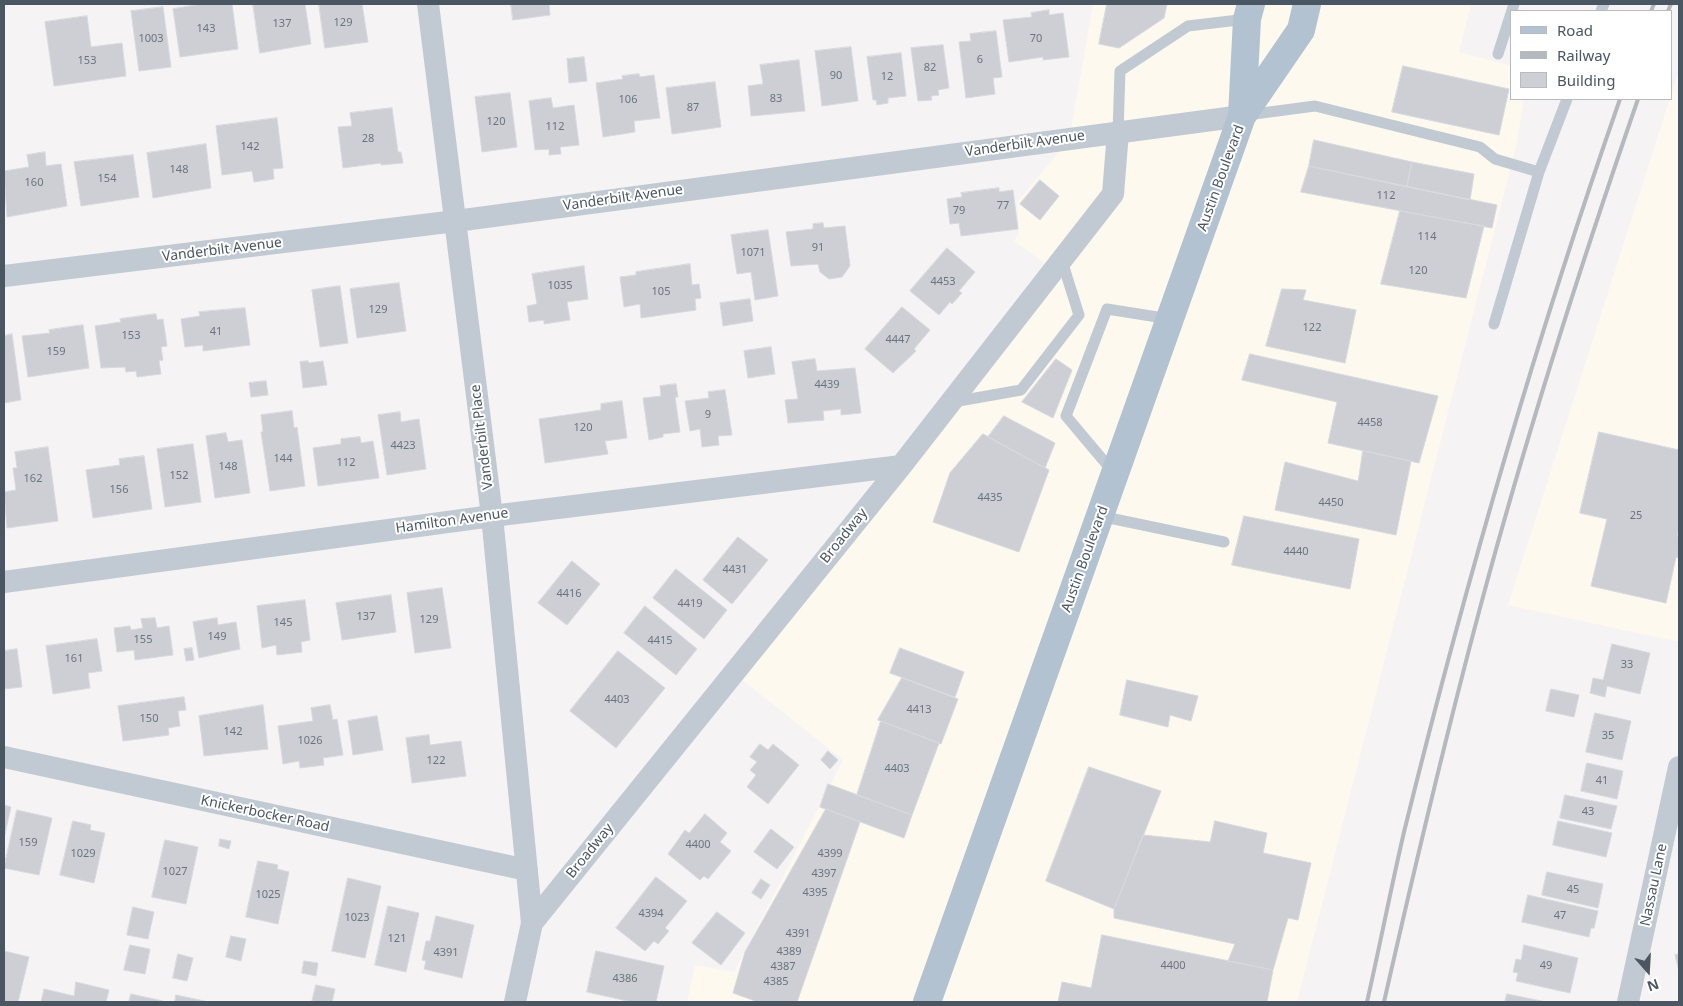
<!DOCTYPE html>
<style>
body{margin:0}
#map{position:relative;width:1683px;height:1006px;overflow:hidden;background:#f5f3f3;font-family:"Noto Sans",sans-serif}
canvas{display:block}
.frame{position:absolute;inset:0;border:5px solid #4a5661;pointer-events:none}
.legend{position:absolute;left:1510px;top:10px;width:162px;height:90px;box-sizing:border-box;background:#fff;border:1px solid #b7bbc0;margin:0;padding:6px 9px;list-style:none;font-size:15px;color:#4a5661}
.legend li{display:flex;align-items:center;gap:10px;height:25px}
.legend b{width:25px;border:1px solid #b7bbc0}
.north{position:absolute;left:1623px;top:946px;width:50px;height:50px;-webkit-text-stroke:4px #fff;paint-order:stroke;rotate:161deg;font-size:14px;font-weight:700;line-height:20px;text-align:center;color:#4a5661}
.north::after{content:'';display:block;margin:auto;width:18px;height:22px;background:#4a5661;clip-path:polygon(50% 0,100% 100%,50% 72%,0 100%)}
</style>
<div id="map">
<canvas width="1683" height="1006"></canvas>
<div class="frame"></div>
<ul class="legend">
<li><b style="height:6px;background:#b3c2d1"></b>Road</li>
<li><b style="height:6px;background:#b5b8bd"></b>Railway</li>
<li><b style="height:14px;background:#cdcfd5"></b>Building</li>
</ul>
<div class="north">N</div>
</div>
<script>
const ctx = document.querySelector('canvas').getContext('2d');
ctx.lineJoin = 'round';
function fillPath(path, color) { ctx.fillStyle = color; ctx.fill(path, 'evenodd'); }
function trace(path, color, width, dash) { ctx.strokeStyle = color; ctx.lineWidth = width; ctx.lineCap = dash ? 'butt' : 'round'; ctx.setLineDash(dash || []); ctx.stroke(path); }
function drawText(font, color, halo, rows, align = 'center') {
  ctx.font = font + ' "Noto Sans",sans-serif'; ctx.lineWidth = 4; ctx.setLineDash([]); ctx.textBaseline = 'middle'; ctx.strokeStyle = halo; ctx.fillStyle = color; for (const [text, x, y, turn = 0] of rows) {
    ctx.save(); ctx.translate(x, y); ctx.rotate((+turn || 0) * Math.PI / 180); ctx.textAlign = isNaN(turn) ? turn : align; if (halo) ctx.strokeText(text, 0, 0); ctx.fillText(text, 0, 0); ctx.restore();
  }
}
const commercial = new Path2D(`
 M1093,4h378l-12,48 53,14v33h12l-8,48 -219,855h-610l8,-37 39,7 109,-212 -112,-89 319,-404 -36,-26 5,-8 -2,-31 52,-62z
 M1679,70v572l-171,-37z`);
const building = new Path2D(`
 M202,4h30l6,45 -58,8 -7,-48z
 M253,4h52l6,40 -51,9z
 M319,4h43l6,38 -43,6z
 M511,4h38l1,11 -37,5z
 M1107,4h60l-3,14 -45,30 -20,-4z
 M163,7l8,60 -32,4 -8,-60z
 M1049,10v5l14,-2 6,44 -26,3v-3l-34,5 -6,-42 29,-3 -1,-4z
 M87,16l4,31 31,-4 4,33 -72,10 -9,-64z
 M996,31l6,46 -9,1 2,16 -29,4 -7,-56 12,-1 -1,-7z
 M943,45l6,43 -11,2 1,5 -8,1 1,4 -14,1 -7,-53z
 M851,47l7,54 -36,5 -7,-55z
 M901,53l5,43 -18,2v5l-11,2 -1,-5h-3l-6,-43z
 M584,57l3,24 -18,2 -2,-24z
 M799,60l6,51 -54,5 -3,-30 15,-2 -3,-19z
 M1403,66l106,23 -10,46 -107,-23z
 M639,74l1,3 14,-2 6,43 -26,3 1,11 -32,5 -7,-54 27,-4 -1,-3z
 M715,82l6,45 -49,7 -6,-46z
 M510,93l7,54 -35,5 -7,-55z
 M551,98l2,10 21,-3 5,40 -19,2 1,7 -12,1v-6l-14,1 -6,-49z
 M392,108l6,44h3l2,11 -22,2v-2l-38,5 -5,-41 14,-1 -2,-13z
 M277,118l6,50 -10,1 1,10 -20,3 -2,-11 -30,4 -6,-49z
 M1314,140l98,22 -5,25 -98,-21z
 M206,144l5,44 -58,10 -6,-45z
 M45,152l1,14 15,-2 6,42 -60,11 -3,-46 25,-4 -2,-12z
 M133,155l6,42 -58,9 -7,-44z
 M1412,162l62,12 -4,26 -63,-13z
 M1309,166l188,39 -5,23 -191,-36z
 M1040,180l19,16 -19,24 -20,-16z
 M999,188v4l14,-2 5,39 -57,7 -2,-13 -9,1 -3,-25 15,-2 -1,-4z
 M1400,211l84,15 -18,72 -85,-14z
 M823,223l1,5 21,-2 5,40 -8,11 -13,2 -9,-7 -2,-8 -27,2 -5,-34 27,-3v-5z
 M768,230l10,66 -23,4 -4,-28 -14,2 -6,-39z
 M947,248l28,24 -16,19 3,2 -10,11 -2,-2 -11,13 -29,-24z
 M690,264l2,21 7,-1 2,14 -6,1 1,11 -55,8 -1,-14 -16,3 -4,-30 16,-2v-3z
 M584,266l4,33 -21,3 3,18 -26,4v-4l-15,2 -2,-16 10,-2 -5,-30z
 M399,283l7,48 -49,7 -7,-49z
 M340,286l8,57 -28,4 -8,-57z
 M1282,289l24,1 -3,10 53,10 -11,53 -79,-17z
 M750,299l3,22 -30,5 -3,-23z
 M902,307l28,23 -16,19 2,2 -23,22 -28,-24z
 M245,308l5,37 -47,6v-6l-18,2 -4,-28 19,-3 -1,-4z
 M156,314l1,6 6,-1 4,27 -6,1 2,13 -4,1 2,13 -24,3 -1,-6 -10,1 -1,-5 -24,1 -6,-42 26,-4 -1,-3z
 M83,325l6,43 -61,9 -6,-41 28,-3 -1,-3z
 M12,334l9,66 -17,3v-67z
 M771,347l4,27 -27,4 -4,-27z
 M1250,354l188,42 -19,67 -91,-20 9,-41 -95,-22z
 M815,359l2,12 38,-3 6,45 -20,2v-6l-18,2 1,9 -36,3 -3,-23 13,-1 -6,-37z
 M1056,359l16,11 -19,48 -31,-16z
 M308,361l1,2 14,-2 4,24 -24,3 -3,-26z
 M266,381l2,14 -17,2 -2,-14z
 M676,384l2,13h-3l5,35 -17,2v3l-14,3 -6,-42 18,-2 -1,-10z
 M725,390l7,45 -14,1 1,9 -17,2 -2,-18 -10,2 -5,-30 24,-3 -1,-6z
 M622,401l5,37 -22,3 3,13 -63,9 -6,-44 62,-9v-6z
 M292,411l2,17 3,-1 8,59 -35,5 -9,-59h2l-2,-17z
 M400,412l1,10 18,-3 7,50 -39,6 -9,-60z
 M1004,416l51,27 -10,25 -57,-31z
 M1599,432l80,18v78l-2,8 2,1v21l-3,-1 -10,46 -75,-17 16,-67 -27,-6z
 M226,433l2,9 14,-2 8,53 -35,5 -9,-62z
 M983,434l66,36 -30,82 -86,-30 17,-49z
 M360,437l1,6 12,-2 6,37 -61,8 -5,-38 28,-4v-5z
 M193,444l8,58 -36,5 -8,-58z
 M48,447l10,74 -51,7 -3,-36 12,-2 -3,-22h4l-2,-16z
 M1363,451l48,10 -15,74 -121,-25 10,-48 73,19z
 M144,456l8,53 -59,9 -7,-48 34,-5 -1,-6z
 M1244,516l115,23 -9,50 -118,-24z
 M738,537l30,23 -36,44 -29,-24z
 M572,561l28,23 -33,41 -29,-22z
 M676,569l51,41 -23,29 -51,-41z
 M442,588l9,60 -36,5 -8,-60z
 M391,595l5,37 -54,8 -6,-37z
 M305,600l5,40 -9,2 1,10 -25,3 -1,-10 -14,3 -5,-42z
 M645,606l52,43 -21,26 -52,-42z
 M155,618l2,10 12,-2 4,29 -38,5 -1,-10 -17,2 -3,-24 16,-2 1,4 12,-2 -2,-9z
 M217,618l1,7 18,-3 4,27 -41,9 -6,-36z
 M97,639l5,32 -14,2 2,15 -37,6 -7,-48z
 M1612,644l38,9 -10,41 -33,-8 -2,11 -15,-4 3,-15 10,2z
 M192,648l2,12 -8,1 -2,-12z
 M900,648l64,24 -9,25 -65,-24z
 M17,649l5,38 -18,2v-38z
 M618,651l47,37 -49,60 -46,-37z
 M902,678l56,21 -17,45 -63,-24z
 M1127,680l71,16 -7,25 -21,-6 -2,12 -48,-12z
 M1551,689l28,6 -5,22 -28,-6z
 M184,697l2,13 -8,1 2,15 -12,2 1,7 -46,6 -5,-35z
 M263,705l5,44 -64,7 -5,-40z
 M330,705l3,15 4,-1 6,36 -20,3 1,7 -24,3 -1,-7 -16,3 -5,-38 35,-5 -2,-13z
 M1595,713l36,8 -9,39 -36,-8z
 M377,716l6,34 -30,5 -5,-34z
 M881,721l58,22 -27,72 -55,-20z
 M429,735l1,10 31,-4 5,35 -54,7 -6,-45z
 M760,744l8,6 5,-6 26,21 -31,39 -21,-17 9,-12 -6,-5 7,-8 -7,-5z
 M828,751l10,9 -8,9 -9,-9z
 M1587,763l36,8 -6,28 -36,-8z
 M1089,767l72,24 -47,118 -68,-28z
 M828,784l84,31 -8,23 -84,-31z
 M1565,795l52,11 -6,23 -51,-11z
 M4,805l7,2 -7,31z
 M826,809l34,13 -63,180h-39l-25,-9 12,-41z
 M17,810l35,8 -13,57 -35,-7z
 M705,814l22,19 -7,9 11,9 -23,28 -4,-3 -4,4 -32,-26 17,-24 4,3z
 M73,821l18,4 -1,5 15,3 -11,50 -34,-8z
 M1215,821l52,12 -4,20 48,10 -13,57 -10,-2 -15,52 -45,-9 7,-17 -121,-26v-9l29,-74 67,7z
 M1558,821l54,12 -6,24 -53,-12z
 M771,829l23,18 -17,22 -23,-17z
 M220,839l11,2 -2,8 -10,-3z
 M165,840l33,7 -12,57 -34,-7z
 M258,861l20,4 -1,4 12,3 -11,52 -32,-7z
 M1547,872l56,12 -5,24 -56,-13z
 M656,877l31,24 -22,27 4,3 -11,13 -4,-3 -9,10 -29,-23z
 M348,878l33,8 -16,72 -33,-7z
 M761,879l9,6 -9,14 -9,-6z
 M1528,895l70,16 -4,17h-3l-2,9 -67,-15z
 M388,906l31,7 -13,59 -31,-7z
 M133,907l21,5 -6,27 -21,-4z
 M717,912l28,21 -24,32 -29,-22z
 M436,916l38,9 -12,53 -38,-9 2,-8 -4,-1 4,-19h4z
 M1102,935l171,35 -6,32h-209l4,-20 29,6z
 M231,936l15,3 -5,22 -15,-4z
 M130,945l20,4 -5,25 -21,-4z
 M1524,945l54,13 -8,35 -54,-12 2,-8 -5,-1 3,-13 5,1z
 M4,951l25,6 -11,45h-14z
 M596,951l68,15 -8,36h-24l-45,-10z
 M178,954l15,4 -6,23 -14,-3z
 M1679,954v17l-4,-16z
 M304,961l14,2 -2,13 -14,-3z
 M76,982l33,8 -3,12h-65l3,-13 30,7z
 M316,985l19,4 -3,13h-20z
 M131,994l32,7 -1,1h-33z
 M1507,994l39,8h-41z
 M176,995l33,7h-34z`);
const service = new Path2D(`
 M1601,11l3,-7
 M1498,54l16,-50
 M1247,115l68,-9 165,41 15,12 44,13 -45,152
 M1118,132l2,-61 68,-45 59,-7
 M1539,172l28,-73
 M953,402l68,-12 58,-75 -17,-54
 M1114,473l-48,-57 41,-107 63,10
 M1100,516l124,26`);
const minor = new Path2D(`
 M428,4l64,512 40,407 -17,79
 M4,276l452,-55 786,-105
 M4,582l488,-66 409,-50
 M4,757l523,113
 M532,923l369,-457 212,-272 5,-62
 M1628,1002l51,-235`);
const primary = new Path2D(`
 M1242,116l5,-97 4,-15
 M927,1002l315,-886 59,-86 6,-26`);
const rail = new Path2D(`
 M1651,11l3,-7
 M1668,11l3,-7
 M1367,1002c13,-57 24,-114 37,-170 61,-247 132,-493 216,-733
 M1384,1002c30,-132 61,-263 96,-394 46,-172 100,-341 158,-509`);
const numberNames = [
 ["129",343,23],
 ["137",282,24],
 ["143",206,29],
 ["1003",151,39],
 ["70",1036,39],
 ["6",980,60],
 ["153",87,61],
 ["82",930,68],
 ["90",836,76],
 ["12",887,77],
 ["83",776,99],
 ["106",628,100],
 ["87",693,108],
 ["120",496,122],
 ["112",555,127],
 ["28",368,139],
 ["142",250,147],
 ["148",179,170],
 ["154",107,179],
 ["160",34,183],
 ["112",1386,196],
 ["77",1003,206],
 ["79",959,211],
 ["114",1427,237],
 ["91",818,248],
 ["1071",753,253],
 ["120",1418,271],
 ["4453",943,282],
 ["1035",560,286],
 ["105",661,292],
 ["129",378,310],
 ["122",1312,328],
 ["41",216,332],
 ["153",131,336],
 ["4447",898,340],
 ["159",56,352],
 ["4439",827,385],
 ["9",708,415],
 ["4458",1370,423],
 ["120",583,428],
 ["4423",403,446],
 ["144",283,459],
 ["112",346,463],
 ["148",228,467],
 ["152",179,476],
 ["162",33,479],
 ["156",119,490],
 ["4435",990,498],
 ["4450",1331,503],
 ["25",1636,516],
 ["4440",1296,552],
 ["4431",735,570],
 ["4416",569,594],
 ["4419",690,604],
 ["137",366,617],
 ["129",429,620],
 ["145",283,623],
 ["149",217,637],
 ["155",143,640],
 ["4415",660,641],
 ["161",74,659],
 ["33",1627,665],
 ["4403",617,700],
 ["4413",919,710],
 ["150",149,719],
 ["142",233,732],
 ["35",1608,736],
 ["1026",310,741],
 ["122",436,761],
 ["4403",897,769],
 ["41",1602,781],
 ["43",1588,812],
 ["159",28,843],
 ["4400",698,845],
 ["1029",83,854],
 ["4399",830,854],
 ["1027",175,872],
 ["4397",824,874],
 ["45",1573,890],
 ["4395",815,893],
 ["1025",268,895],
 ["4394",651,914],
 ["47",1560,916],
 ["1023",357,918],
 ["4391",798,934],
 ["121",397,939],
 ["4389",789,952],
 ["4391",446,953],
 ["4400",1173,966],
 ["49",1546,966],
 ["4387",783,967],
 ["4386",625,979],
 ["4385",776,982]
];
const streetNames = [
 ["Vanderbilt Avenue",1025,144,-8],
 ["Austin Boulevard",1221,178,-70],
 ["Vanderbilt Avenue",623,198,-8],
 ["Vanderbilt Avenue",222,250,-7],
 ["Vanderbilt Place",482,437,-97],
 ["Hamilton Avenue",452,521,-8],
 ["Broadway",844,536,-51],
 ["Austin Boulevard",1085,559,-70],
 ["Knickerbocker Road",265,814,12],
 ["Broadway",590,851,-51],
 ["Nassau Lane",1654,885,-78]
];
fillPath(commercial, '#fdf9ef');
fillPath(building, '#cdcfd5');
trace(building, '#d7d9de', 1);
trace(service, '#c1cad2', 11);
trace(minor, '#c1cad2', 22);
trace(primary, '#b3c2d1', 28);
trace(rail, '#b5b8bd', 4);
drawText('11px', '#6b747e', null, numberNames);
drawText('14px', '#4a5661', '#fff', streetNames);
</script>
